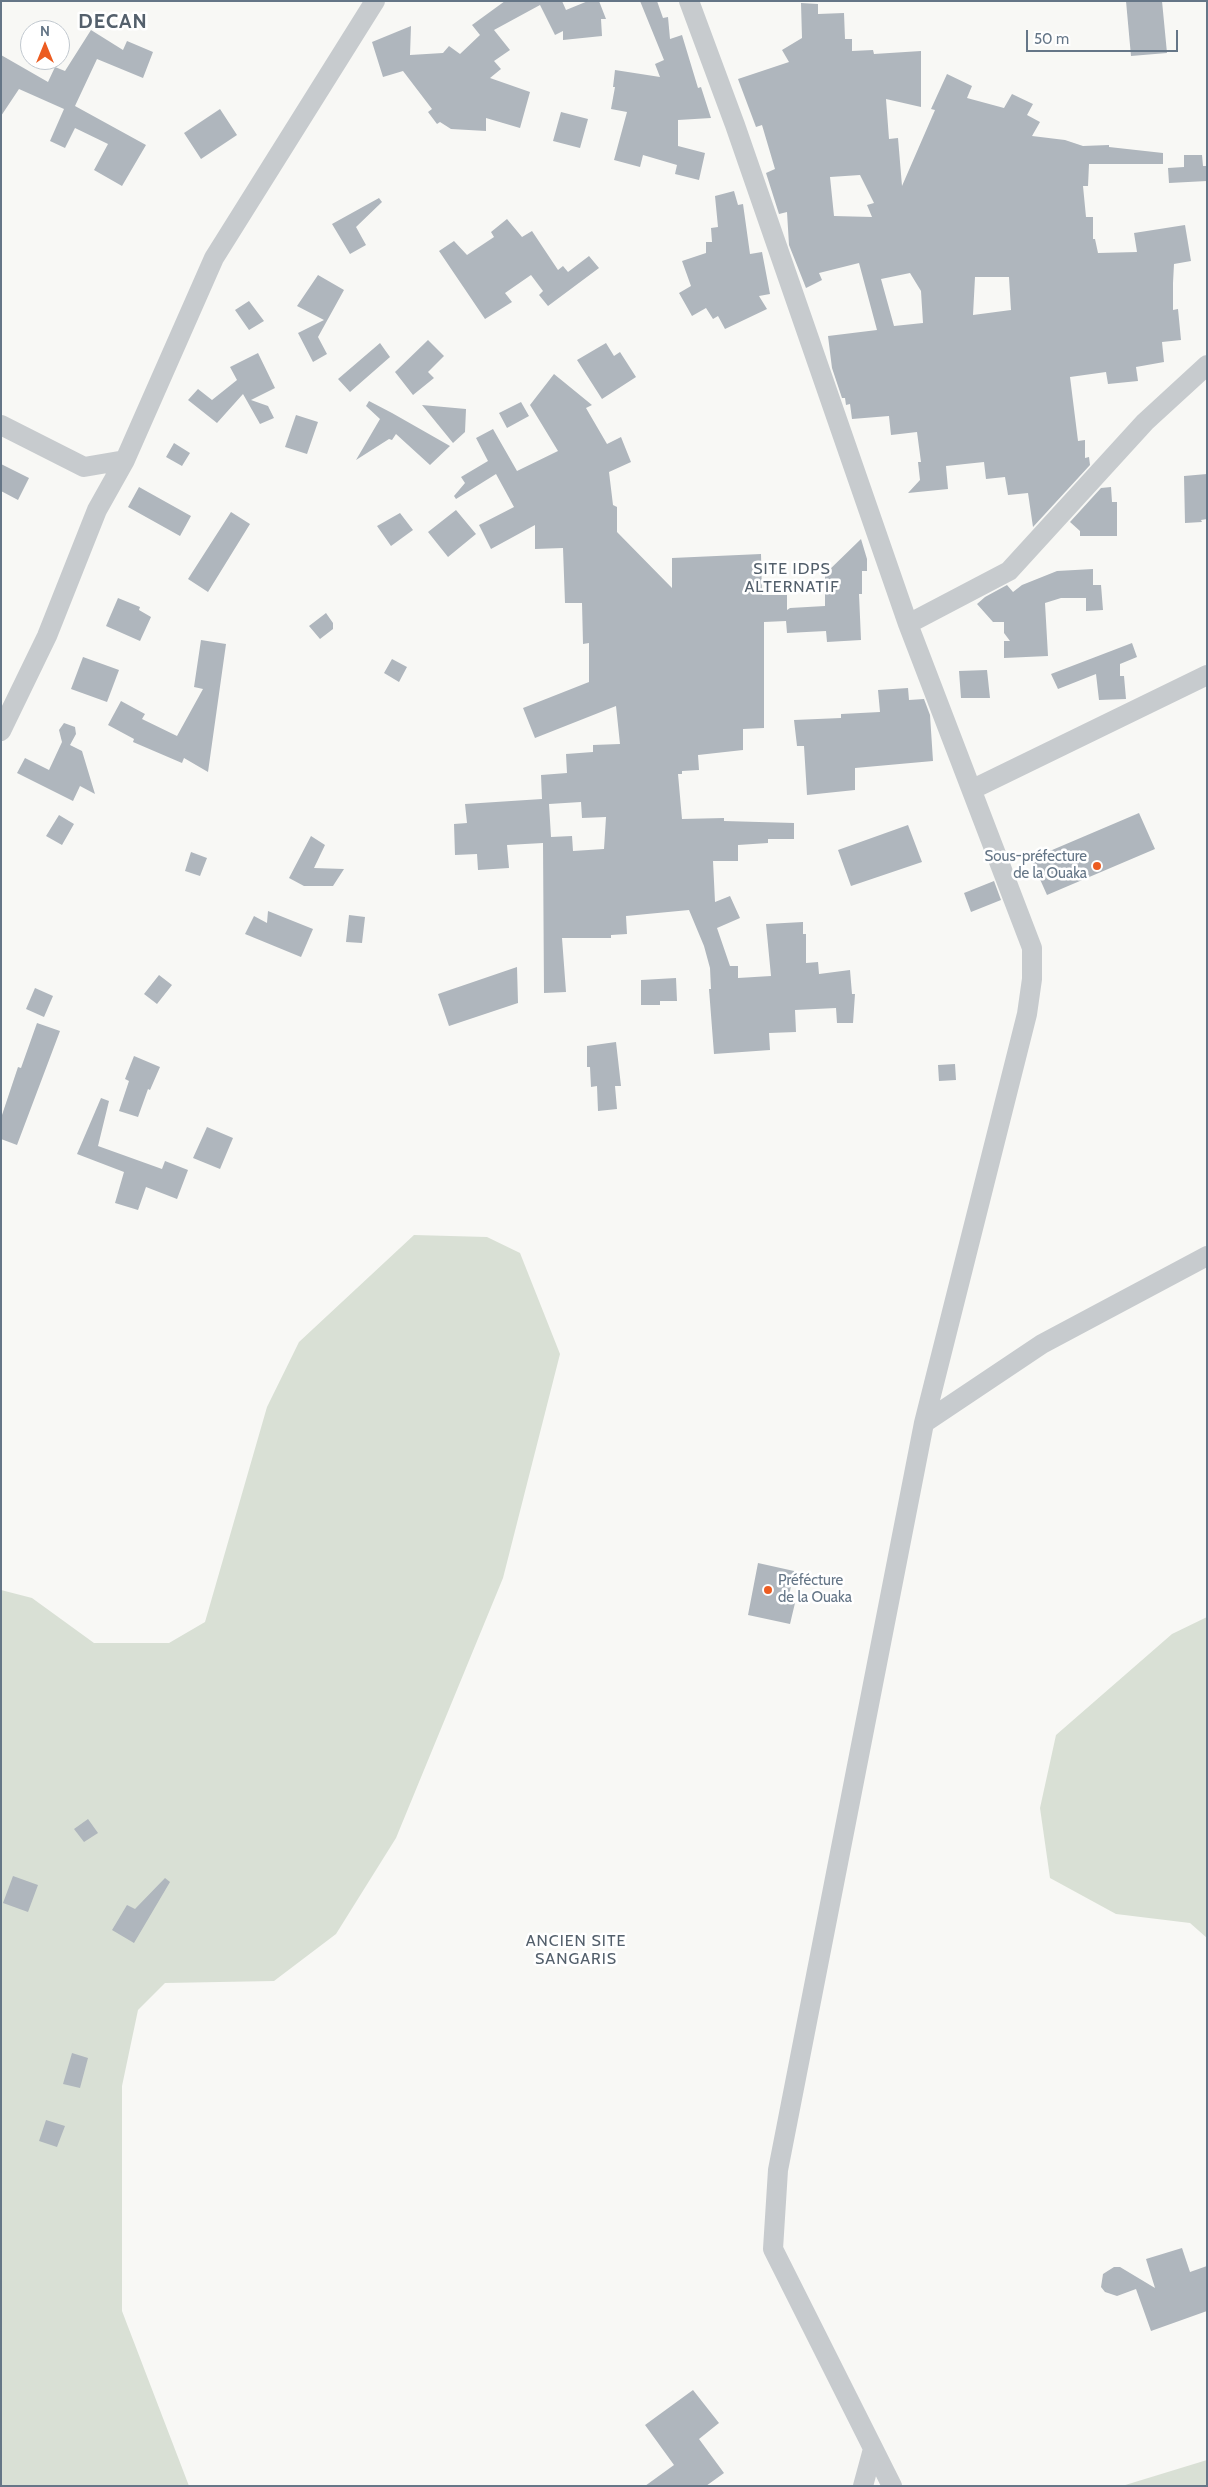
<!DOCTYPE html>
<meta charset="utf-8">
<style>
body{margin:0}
#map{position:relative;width:1208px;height:2487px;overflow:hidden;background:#f8f8f5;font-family:Cabin,sans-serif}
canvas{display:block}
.frame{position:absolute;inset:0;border:2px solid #657687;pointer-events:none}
.north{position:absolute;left:20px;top:20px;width:50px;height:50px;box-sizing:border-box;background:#fff;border:1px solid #c1c8cf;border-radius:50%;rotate:0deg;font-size:14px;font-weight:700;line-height:20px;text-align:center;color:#657687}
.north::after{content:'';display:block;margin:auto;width:18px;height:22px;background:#ec5c21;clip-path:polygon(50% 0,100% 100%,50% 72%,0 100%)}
.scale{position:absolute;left:1026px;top:30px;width:152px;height:22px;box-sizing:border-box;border:2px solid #657687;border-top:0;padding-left:6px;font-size:15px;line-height:18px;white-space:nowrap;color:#657687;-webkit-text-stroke:4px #fff;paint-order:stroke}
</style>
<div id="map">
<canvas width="1208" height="2487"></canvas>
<div class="frame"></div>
<div class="north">N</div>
<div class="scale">50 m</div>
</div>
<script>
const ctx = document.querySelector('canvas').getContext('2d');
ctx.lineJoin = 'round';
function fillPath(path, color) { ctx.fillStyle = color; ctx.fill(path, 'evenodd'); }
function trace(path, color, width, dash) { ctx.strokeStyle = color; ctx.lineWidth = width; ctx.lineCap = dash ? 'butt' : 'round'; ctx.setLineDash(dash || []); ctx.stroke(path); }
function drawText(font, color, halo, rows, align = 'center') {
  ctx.font = font + ' Cabin,sans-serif'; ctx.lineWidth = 5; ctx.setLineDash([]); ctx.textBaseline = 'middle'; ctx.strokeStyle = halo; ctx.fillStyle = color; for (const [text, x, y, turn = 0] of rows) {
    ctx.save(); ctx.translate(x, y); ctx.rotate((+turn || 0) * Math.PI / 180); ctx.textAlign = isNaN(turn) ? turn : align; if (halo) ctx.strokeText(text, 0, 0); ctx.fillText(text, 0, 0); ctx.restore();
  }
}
const green = new Path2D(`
 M414,1235l73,2 33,16 40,101 -57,224 -107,260 -60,96 -62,47 -109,2 -27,27 -16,76v225l67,175h-188v-896l31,8 62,45h75l36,-21 62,-215 32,-65z
 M1207,1617v321l-17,-15 -74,-9 -66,-36 -10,-70 16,-73 116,-101z
 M1207,2460v26h-85z`);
const building = new Path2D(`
 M505,1h57l4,9 22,-9h11l7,18h-5l1,17 -39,4v-9l-8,4 -15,-30 -46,25 16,20 -16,11 7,8 -11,9 40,14 -10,36 -34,-10v13l-35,-2 -11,-7 -3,2 -9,-12 4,-3 -29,-38 -20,6 -11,-35 39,-16 -1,29 33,-2 6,-7 11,8 20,-19 -8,-10z
 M640,1h17l6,17 5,-1 2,22 12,-4 16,53 3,-1 10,31 -33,2v26l27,7 -6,27 -24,-6 2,-9 -34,-10 -3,12 -26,-7 13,-48 -16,-3 4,-22h-2l2,-17 45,7 -5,-13 9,-4z
 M1126,1h36l5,52 -36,3z
 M801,3l17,1v10l26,-1 1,26h7v12l21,-1 1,4 47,-3v56l-35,-8 3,40 9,-1 4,48 33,-76 -4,-1 16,-35 25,12 -5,12 37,10 8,-14 21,10 -6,11 13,7 -8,14 33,4 18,6 26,-1v2l54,6v11h-74l-1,22h-5l3,31h7v22h2l3,14 39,-1 -3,-19 51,-8 6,36 -17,3 -1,19v27l5,-1 3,31 -19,2 2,20 -28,5 2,14 -30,3 -2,-12 -36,5 8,64 7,-1v18l4,-1 1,8 -57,62 -5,-34 -20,2 -3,-18 -19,2 -2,-17 -38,4 2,23 -40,4 12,-13 -2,-18h3l-4,-30 -26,3 -2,-19 -37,3 -2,-15 -4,1 -1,-7h-3l-10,-30 -4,-32 49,-6 -18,-67 -40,10 3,7 -16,8 -17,-43 -2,-33 -8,2 -13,-41 9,-4 -13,-44 -6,2 -18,-48 51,-17 -7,-12 20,-12zM860,175l14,28 -7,2 5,12 -38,-1 -4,-39zM910,273l11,18 2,32 -29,3 -13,-47zM975,277h34l2,33 -38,5z
 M91,30l32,20 4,-9 26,11 -10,26 -46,-19 -22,47 71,39 -24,41 -28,-16 14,-26 -33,-16 -10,20 -15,-7 14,-32 -45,-20 -18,27v-61l47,27 7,-15 10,4z
 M220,109l17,26 -36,24 -17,-26z
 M561,112l27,7 -8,29 -27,-7z
 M1184,155h18l1,11h4v15l-38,2 -1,-15 16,-1z
 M734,191l4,14 5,-1 7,50 12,-2 8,42 -11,2 8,13 -42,20 -7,-13 -5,3 -7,-11 -14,8 -13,-23 12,-7 -9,-25 24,-8v-11h6l-1,-14 7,-1 -3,-31z
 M379,198l3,4 -26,25 10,18 -16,9 -18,-30z
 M507,219l15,18 10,-6 26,39 5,-4 5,6 21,-16 10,12 -51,38 -9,-11 4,-4 -12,-16 -26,18 7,9 -27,17 -46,-68 15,-10 13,14 27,-18 -3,-5z
 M318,275l26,15 -26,47 9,17 -14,8 -15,-29 26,-13 -27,-14z
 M249,301l15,20 -15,9 -14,-20z
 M428,340l16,16 -16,16 6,6 -21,17 -18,-23z
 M380,343l10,14 -40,35 -12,-13z
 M606,343l8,13 6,-4 16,25 -34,22 -25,-39z
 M258,353l17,35 -24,12 17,6 6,12 -14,6 -17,-30 -26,29 -29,-23 10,-11 14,11 25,-20 -7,-13z
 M554,374l38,31 -6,3 21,36 14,-7 10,25 -22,10 4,33 4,2v25l55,56v-30l89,-4 1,41h25v15l3,-2 35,-2v-32l36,-35 6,20v12h-5v23h-3l2,46 -34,2 -1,-11 -39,2 -1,-12 -22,1v106l-21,1v21l-45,5 1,15 -17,1v3h-4l4,45 42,-1v3l70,2v16h-26v4l-30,2v16h-25l2,41 15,-6 10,22 -23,10 13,38h8v12l33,-2 -5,-52 37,-2v12h3v29l12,-1 1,12 31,-4 2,24h3l-2,29h-16l-1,-15 -41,2 1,22 -27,1 1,17 -56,4 -5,-65h2l-1,-21 -6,-22 -15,-36 -63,6 1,18 -16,1v3h-49l4,54 -22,1 -1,-150 -36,2 2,23 -31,2 -1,-16 -22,1 -1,-31 13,-1 -2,-19 77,-5 -1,-24 26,-2 -1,-19 27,-2v-7l27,-1 -4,-38 -81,32 -12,-30 66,-26v-39l-6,1 -1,-41h-17l-2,-55 -28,1v-24l-44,24 -12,-24 35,-18 -18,-33 -40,25 -2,-3 11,-13 -4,-6 27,-16 -12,-23 17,-9 24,42 41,-20 -28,-46zM581,802l1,16 24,-1 -2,32 -31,2 -1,-15 -21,1 -2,-33z
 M369,401l23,12 58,33 -20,19 -34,-31 -4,6 -3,-1 -33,21 24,-41 -14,-13z
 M521,402l8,14 -22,12 -8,-15z
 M422,405l44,4 -1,23 -12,11z
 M296,415l22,7 -11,32 -22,-7z
 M174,443l16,10 -8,13 -16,-9z
 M1,464l28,14 -11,22 -17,-9z
 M1207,474v45l-6,1 1,2 -17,1 -1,-47z
 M139,487l52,29 -11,20 -52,-29z
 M1111,487l1,15h5v34h-37v-5l-10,-9 31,-34z
 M456,510l20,24 -28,23 -20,-25z
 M231,512l19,12 -42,68 -20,-13z
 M400,513l13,17 -22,16 -14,-20z
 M1093,569v16h8l2,25 -17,1v-13h-25l-16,5 3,53 -44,2v-17h6l-6,-8v-11h-11l-16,-18 8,-7 22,-12 6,7 9,-7 35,-14z
 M118,598l22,9 -1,3 12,7 -11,24 -34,-15z
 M326,613l7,10v6l-13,10 -11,-13z
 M201,640l25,4 -18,128 -24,-14 -2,5 -49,-21 1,-3 -26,-14 13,-24 24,13 -3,5 35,17 26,-47 -9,-2z
 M1132,643l5,14 -17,7v12h4l2,23 -27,1 -3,-26 -38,15 -7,-15z
 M83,657l36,13 -12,32 -36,-13z
 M392,659l15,8 -8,15 -15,-9z
 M987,670l3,28h-29l-2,-27z
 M908,688l1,12 15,-1 6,16 3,46 -78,7v22l-48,5 -3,-49h-7l-3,-26 47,-2v-4l39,-2 -2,-22z
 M64,723l11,4 1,7 -6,11 12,6 13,43 -15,-8 -7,15 -56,-28 8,-15 24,12 13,-28 -3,-12z
 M1139,813l16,36 -108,46 -16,-36z
 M59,815l15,9 -12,21 -16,-9z
 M908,825l14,37 -71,24 -13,-36z
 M311,836l14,9 -11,23 30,1 -11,17h-29l-15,-8z
 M191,852l16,6 -7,18 -15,-5z
 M994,881l7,19 -30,12 -7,-19z
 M268,911l45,18 -12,28 -56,-23 9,-18 13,7z
 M349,915l16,2 -3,26 -16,-1z
 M517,967l1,36 -69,23 -11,-32z
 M159,975l13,10 -15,19 -13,-10z
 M676,978l1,23h-17v4h-19v-25z
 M35,988l18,8 -9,21 -18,-8z
 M37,1023l23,8 -43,114 -16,-6v-21l17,-51 3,1z
 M616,1042l5,44h-6l2,23 -19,2 -1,-25 -6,1 -1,-20h-3v-21z
 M134,1056l26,11 -10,23 -2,-1 -10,28 -19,-6 10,-30 -4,-2z
 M955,1064l1,16 -17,1 -1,-16z
 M101,1098l8,3 -11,45 64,23 3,-8 23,9 -11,29 -31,-12 -8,23 -23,-7 9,-31 -47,-18z
 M207,1127l26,11 -13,31 -27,-11z
 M758,1563l36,8 -6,30 7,2 -5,21 -42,-9z
 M88,1819l10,14 -14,9 -10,-13z
 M13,1876l25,9 -10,27 -25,-9z
 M165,1878l5,4 -36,61 -22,-13 15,-25 8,4z
 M72,2053l16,5 -8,30 -17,-4z
 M46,2120l19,6 -8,21 -18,-6z
 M1182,2248l8,24 17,-6v45l-56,20 -15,-42 -19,7 -12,-4 -4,-5 2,-13 11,-7h6l35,21 -9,-29z
 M693,2390l26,33 -20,16 25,34 -18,13h-61l29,-21 -29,-40z`);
const street = new Path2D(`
 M689,1l46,124 173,499 124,324v31l-5,35 -103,409 -146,747 -5,79 119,237
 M1,425l83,42 41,-7
 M908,624l101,-53 136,-149 62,-57
 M1,731l46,-95 50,-126 28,-50 89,-202 161,-257
 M973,789l234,-114
 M924,1423l118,-79 165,-88
 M863,2486l10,-37`);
const markers = [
 [1097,866,5,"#ec5c21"],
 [768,1590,5,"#ec5c21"]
];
const poiNames = [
 ["Sous-préfecture",1087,857],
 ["de la Ouaka",1087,874],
 ["Préfécture",778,1581,"left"],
 ["de la Ouaka",778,1598,"left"]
];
const neighbourhoodNames = [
 ["SITE IDPS",792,569],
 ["ALTERNATIF",792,587],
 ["ANCIEN SITE",576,1941],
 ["SANGARIS",576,1959]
];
const districtNames = [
 ["DECAN",113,22]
];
fillPath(green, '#d9e0d5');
fillPath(building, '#afb6bd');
trace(street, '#c7cbce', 20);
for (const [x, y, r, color] of markers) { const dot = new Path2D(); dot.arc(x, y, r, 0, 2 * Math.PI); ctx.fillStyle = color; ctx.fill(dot); trace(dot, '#fff', 2); }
drawText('15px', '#657687', '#fff', poiNames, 'right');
ctx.letterSpacing = '1px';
drawText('16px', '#54606c', '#fff', neighbourhoodNames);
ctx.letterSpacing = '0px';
ctx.letterSpacing = '1px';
drawText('bold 20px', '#54606c', '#fff', districtNames);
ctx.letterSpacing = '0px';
</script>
